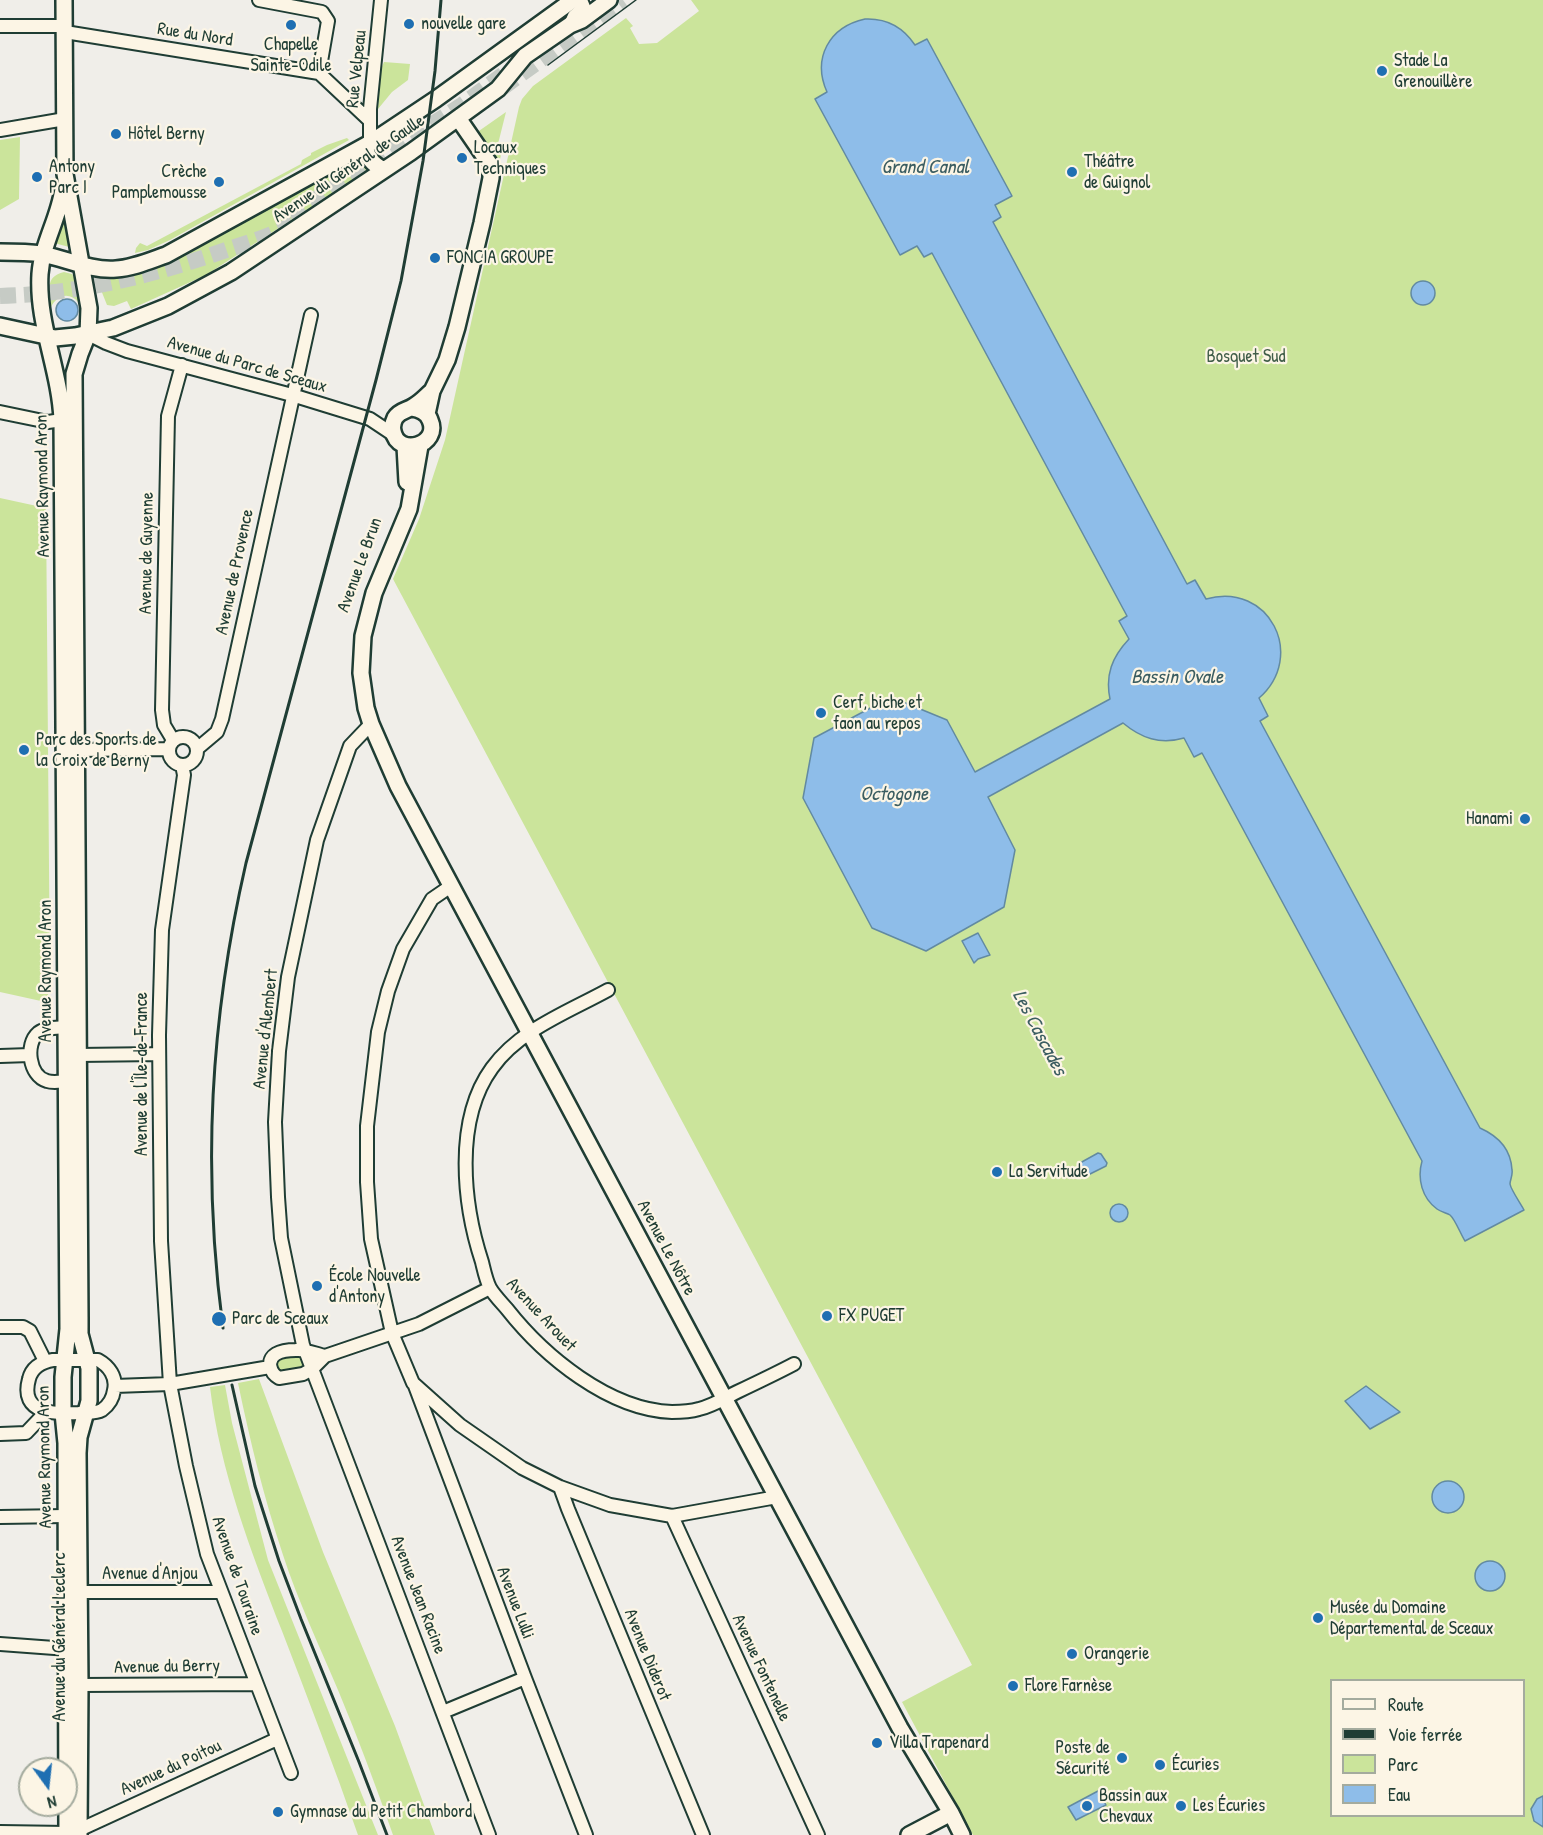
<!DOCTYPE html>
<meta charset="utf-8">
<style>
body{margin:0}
#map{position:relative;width:1543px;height:1835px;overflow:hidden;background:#f0eee9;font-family:"Patrick Hand",sans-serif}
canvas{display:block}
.legend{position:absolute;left:1330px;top:1679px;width:195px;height:138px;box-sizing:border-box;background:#fcf5e5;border:2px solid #a4ab9e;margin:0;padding:8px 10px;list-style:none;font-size:18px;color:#1f3d34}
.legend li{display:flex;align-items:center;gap:12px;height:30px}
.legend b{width:30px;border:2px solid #a4ab9e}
.north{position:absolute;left:18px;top:1757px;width:60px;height:60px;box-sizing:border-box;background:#fcf5e5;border:2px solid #a4ab9e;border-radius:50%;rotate:165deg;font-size:16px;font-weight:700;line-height:24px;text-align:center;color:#1f3d34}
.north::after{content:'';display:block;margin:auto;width:21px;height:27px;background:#1f6fb2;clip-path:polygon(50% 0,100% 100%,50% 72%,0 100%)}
</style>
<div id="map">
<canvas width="1543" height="1835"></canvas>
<ul class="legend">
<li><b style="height:8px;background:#fcf5e5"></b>Route</li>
<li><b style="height:8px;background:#1f3d34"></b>Voie ferrée</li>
<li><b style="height:16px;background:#cbe49b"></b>Parc</li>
<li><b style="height:16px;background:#8ebde9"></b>Eau</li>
</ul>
<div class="north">N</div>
</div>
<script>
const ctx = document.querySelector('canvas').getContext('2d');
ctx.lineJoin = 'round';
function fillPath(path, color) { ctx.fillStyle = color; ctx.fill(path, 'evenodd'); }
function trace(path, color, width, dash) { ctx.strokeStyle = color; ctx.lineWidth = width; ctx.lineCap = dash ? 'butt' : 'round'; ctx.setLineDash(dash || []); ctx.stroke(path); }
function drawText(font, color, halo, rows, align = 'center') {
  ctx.font = font + ' "Patrick Hand",sans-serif'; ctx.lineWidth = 4.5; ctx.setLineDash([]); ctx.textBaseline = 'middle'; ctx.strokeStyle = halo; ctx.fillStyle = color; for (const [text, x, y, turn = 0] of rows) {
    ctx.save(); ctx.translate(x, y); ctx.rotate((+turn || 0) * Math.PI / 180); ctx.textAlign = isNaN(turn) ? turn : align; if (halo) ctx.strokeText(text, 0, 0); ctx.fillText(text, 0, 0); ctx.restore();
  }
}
const green = new Path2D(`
 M691,0h852v1835h-570l-71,-133 70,-37 -579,-1086 26,-60 26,-79 74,-333 3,-8 11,-13 93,-68 7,8 -3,2 9,16 18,-1 42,-32zM1332,1680h192v136h-192z
 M384,62l26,2 -2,16 -16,12 -14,17 2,-38z
 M506,112l-9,36 4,7 -3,13 -22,-35z
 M20,137l-1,62 -19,11v-70z
 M347,138l2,2 -179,100 -22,10 -13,3 1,-5 4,-5 7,3 154,-82 1,-4 9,-5v-2l16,-8z
 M357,157l10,14 -161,104 -75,34 -4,-8 -13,5 -7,-1 -6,-15v-13l28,-3z
 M67,208l10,41 -23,-6z
 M64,272l8,2 3,5 4,24c-9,-11 -21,-9 -28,4 -1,-16 -7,-30 13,-35z
 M0,498l46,10 4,479 -2,8 2,8 -50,-11z
 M296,1352l11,9 -3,9 -27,2 -1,-13z
 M259,1379l64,173 72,174 40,109h-42c-17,-49 -35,-97 -55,-145 -19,-45 -40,-89 -55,-135 -19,-57 -33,-114 -45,-172z
 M225,1385l7,38 36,137 110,275h-20c-24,-69 -50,-136 -76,-204 -31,-79 -62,-160 -72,-244z`);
const water = new Path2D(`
 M865,19c22,-1 38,8 50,26l12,-6 85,157 -17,9 6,12 -8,5 194,362 8,-4 11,19c63,-18 101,57 53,99l9,18 -8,5 220,407c18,8 31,21 32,42 1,5 -2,10 -2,14 1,6 11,20 14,26l-59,31c-4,-6 -10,-22 -15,-26 -3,-2 -9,-3 -13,-6 -15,-11 -20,-30 -15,-48l-220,-408 -8,4 -10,-19c-24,7 -43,0 -61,-15l-135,74 27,53 -11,57 -78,44 -54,-23 -69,-130 11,-60 77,-41 56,23 28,52 135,-73c-5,-24 2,-42 19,-60l-10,-18 8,-5 -195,-363 -8,4 -7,-11 -17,9 -85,-156 12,-7c-15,-34 2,-65 38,-73z
 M1411 293a12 12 0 1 1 24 0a12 12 0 1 1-24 0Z
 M56 310a11 11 0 1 1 22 0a11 11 0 1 1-22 0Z
 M978,933l12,22 -12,4 -4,4 -12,-22z
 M1098,1153l3,1 6,9 -1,3 -20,10 -2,-1 -5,-9 1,-3z
 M1110 1213a9 9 0 1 1 18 0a9 9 0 1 1-18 0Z
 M1366,1386l34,26 -30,17 -25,-28z
 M1432 1497a16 16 0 1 1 32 0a16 16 0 1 1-32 0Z
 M1475 1576a15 15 0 1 1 30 0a15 15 0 1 1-30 0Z
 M1098,1791l8,14 -30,15 -8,-13z
 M1543,1796v31l-9,-6 -3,-12 6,-10z`);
const highwayTunnel = new Path2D(`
 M502,88l121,-88
 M290,216l172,-111 46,-34
 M0,296c79,-2 155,-21 229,-47 25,-8 53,-17 76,-32`);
const minor = new Path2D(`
 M259,0l63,12 6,9 -9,52
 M570,25l4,-9 10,-9 -3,-7
 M0,26h65
 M65,32l254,41
 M319,73l50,47
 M0,130l65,-11
 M370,143v-34l11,-109
 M88,334l18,9 21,8 165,44 78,24 24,16
 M0,412l48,10 14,-2
 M371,724l-21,22 -33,94 -29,137 -9,74 -4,71 3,75 3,41 22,107 186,490
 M169 751a14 14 0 1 1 28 0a14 14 0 1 1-28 0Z
 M173,740l-9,-15 -2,-15 6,-294 14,-51
 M198,748l19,-16 5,-13 89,-404
 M76,750l93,-1
 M182,765l2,10 -22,155 -3,105 2,206 9,143 16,82 21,88 84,219
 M451,886l-19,13 -29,50 -15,42 -10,41 -11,94v56l4,57 21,94 21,50 47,42 62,43 38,19 50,18 62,11 105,-19
 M608,990c-40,22 -89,40 -116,78 -38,52 -29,136 -10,194 2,8 4,18 8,26 4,7 11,14 17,21 37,47 102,101 165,103 8,0 20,-1 27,-3 13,-3 26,-11 38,-17 19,-9 38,-18 57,-28
 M78,1055l81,-1
 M0,1056l30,-1
 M66,1082c-6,-1 -13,1 -19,-1 -18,-5 -22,-37 -9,-48 8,-6 19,-5 28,-6
 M0,1327h23l7,4 15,30
 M325,1356c-9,-2 -20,-7 -29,-6 -6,0 -15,1 -20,4 -10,6 -6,19 3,24l24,-4 9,-5 13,-13 94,-32 71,-36
 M53,1360h45c11,6 19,17 16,30 -1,8 -5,15 -12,20 -7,4 -15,2 -23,3 -23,1 -60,2 -50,-34 3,-12 12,-17 24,-19z
 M115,1386l55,-2 100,-17
 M415,1386l110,292 61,157
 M0,1434l26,-1 20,-21
 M560,1487l8,22 135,326
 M672,1516l146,319
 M0,1517l66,-1
 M79,1592h142
 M0,1644l68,5
 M80,1685l175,-1
 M443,1712l82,-34
 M79,1830l198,-91
 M0,1832l67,1`);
const major = new Path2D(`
 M64,0l1,174 24,134 -1,26 -8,20 -6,20 6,943v17l9,34v33l-10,36 -1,16 2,232 -1,150
 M365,146c3,13 7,17 18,24
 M63,189c-4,29 -21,55 -23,85 -3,50 20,96 22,146l6,909 -5,48v36l3,30 1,392
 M0,252c14,0 28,0 42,2 25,5 49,17 74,15 17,-1 33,-8 50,-14l204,-112 66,-44 137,-99
 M0,326l55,12 20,-2 38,-8 55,-22 63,-34 180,-120 87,-63 27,-33 45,-31 12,-5 27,-20
 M412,408c8,1 15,4 18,12 11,25 -32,38 -37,11 -1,-4 0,-9 2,-13 5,-8 12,-7 19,-12 7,-4 12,-10 18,-15
 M427,414l5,-23 15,-31 10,-33 25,-104 9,-45v-12l-33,-48
 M405,446l2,36
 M420,446l-11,63 -35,84 -11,43 -2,37 5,35 5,16 27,62 502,942 51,85 11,22
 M909,1835l42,-22`);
const tram = new Path2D(`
 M548,65l88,-65`);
const rail = new Path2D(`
 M223,1328c-21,-159 -13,-308 23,-465l130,-483 25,-99 22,-120 12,-90 6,-71
 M232,1385l23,101 24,75 22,58 58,143 28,73`);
const markers = [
 [409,24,6,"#1f6fb2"],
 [291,25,6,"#1f6fb2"],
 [1382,71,6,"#1f6fb2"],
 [116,134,6,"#1f6fb2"],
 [462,158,6,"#1f6fb2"],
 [1072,172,6,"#1f6fb2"],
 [37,177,6,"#1f6fb2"],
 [219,182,6,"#1f6fb2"],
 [435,258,6,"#1f6fb2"],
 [821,713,6,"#1f6fb2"],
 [24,750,6,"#1f6fb2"],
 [1525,819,6,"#1f6fb2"],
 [997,1172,6,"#1f6fb2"],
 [317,1286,6,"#1f6fb2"],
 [827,1316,6,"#1f6fb2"],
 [219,1319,8,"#1f6fb2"],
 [1318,1618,6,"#1f6fb2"],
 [1072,1654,6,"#1f6fb2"],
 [1013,1686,6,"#1f6fb2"],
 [877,1743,6,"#1f6fb2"],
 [1122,1758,6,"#1f6fb2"],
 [1160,1765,6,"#1f6fb2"],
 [1087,1806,6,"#1f6fb2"],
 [1181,1806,6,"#1f6fb2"],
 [278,1812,6,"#1f6fb2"]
];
const poiNames = [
 ["nouvelle gare",421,24],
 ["Chapelle",291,45,"center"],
 ["Sainte-Odile",291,66,"center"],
 ["Stade La",1394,61],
 ["Grenouillère",1394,82],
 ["Hôtel Berny",128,134],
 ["Locaux",474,148],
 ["Techniques",474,169],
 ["Théâtre",1084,162],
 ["de Guignol",1084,183],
 ["Antony",49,167],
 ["Parc I",49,188],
 ["Crèche",207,172,"right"],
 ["Pamplemousse",207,193,"right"],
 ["FONCIA GROUPE",447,258],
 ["Cerf, biche et",833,703],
 ["faon au repos",833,724],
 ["Parc des Sports de",36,740],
 ["la Croix de Berny",36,761],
 ["Hanami",1513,819,"right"],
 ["La Servitude",1009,1172],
 ["École Nouvelle",329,1276],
 ["d'Antony",329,1297],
 ["FX PUGET",839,1316],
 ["Parc de Sceaux",232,1319],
 ["Musée du Domaine",1330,1608],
 ["Départemental de Sceaux",1330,1629],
 ["Orangerie",1084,1654],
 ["Flore Farnèse",1025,1686],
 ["Villa Trapenard",889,1743],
 ["Poste de",1110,1748,"right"],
 ["Sécurité",1110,1769,"right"],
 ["Écuries",1172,1765],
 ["Bassin aux",1099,1796],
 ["Chevaux",1099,1817],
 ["Les Écuries",1193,1806],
 ["Gymnase du Petit Chambord",290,1812]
];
const streetNames = [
 ["Rue du Nord",195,35,9],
 ["Rue Velpeau",357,69,-84],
 ["Avenue du Général de Gaulle",349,169,-34],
 ["Avenue du Parc de Sceaux",247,365,16],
 ["Avenue Raymond Aron",43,486,-91],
 ["Avenue de Guyenne",147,553,-89],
 ["Avenue Le Brun",360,565,-70],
 ["Avenue de Provence",235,572,-78],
 ["Avenue Raymond Aron",46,971,-90],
 ["Avenue d'Alembert",266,1029,-84],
 ["Avenue de l'Île-de-France",142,1074,-90],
 ["Avenue Le Nôtre",666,1248,62],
 ["Avenue Arouet",541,1315,47],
 ["Avenue Raymond Aron",45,1457,-91],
 ["Avenue d'Anjou",150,1574],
 ["Avenue de Touraine",237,1576,71],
 ["Avenue Jean Racine",418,1595,69],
 ["Avenue Lulli",515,1603,69],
 ["Avenue du Général Leclerc",60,1637,-90],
 ["Avenue Diderot",647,1655,68],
 ["Avenue du Berry",167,1667,-1],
 ["Avenue Fontenelle",761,1668,65],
 ["Avenue du Poitou",171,1768,-25]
];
const parkNames = [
 ["Bosquet Sud",1246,357]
];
const waterNames = [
 ["Grand Canal",925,168],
 ["Bassin Ovale",1177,678],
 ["Octogone",894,795],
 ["Les Cascades",1039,1033,62]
];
fillPath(green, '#cbe49b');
fillPath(water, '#8ebde9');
trace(water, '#628aa1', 1.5);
trace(highwayTunnel, '#c6cbc5', 16, [16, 8]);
trace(minor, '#1f3d34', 16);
trace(major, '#1f3d34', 20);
trace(minor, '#fcf5e5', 12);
trace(major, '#fcf5e5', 15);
trace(tram, '#1f3d34', 1.5);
trace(rail, '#1f3d34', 3);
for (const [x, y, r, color] of markers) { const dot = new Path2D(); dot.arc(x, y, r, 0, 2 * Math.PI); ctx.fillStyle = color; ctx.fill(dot); trace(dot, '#fcf5e5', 2); }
drawText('18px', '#1f3d34', '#fcf5e5', poiNames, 'left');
drawText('18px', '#1f3d34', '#fcf5e5', streetNames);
drawText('18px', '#415e49', '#fcf5e5', parkNames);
drawText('italic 20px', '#3b5d61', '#fcf5e5', waterNames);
</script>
